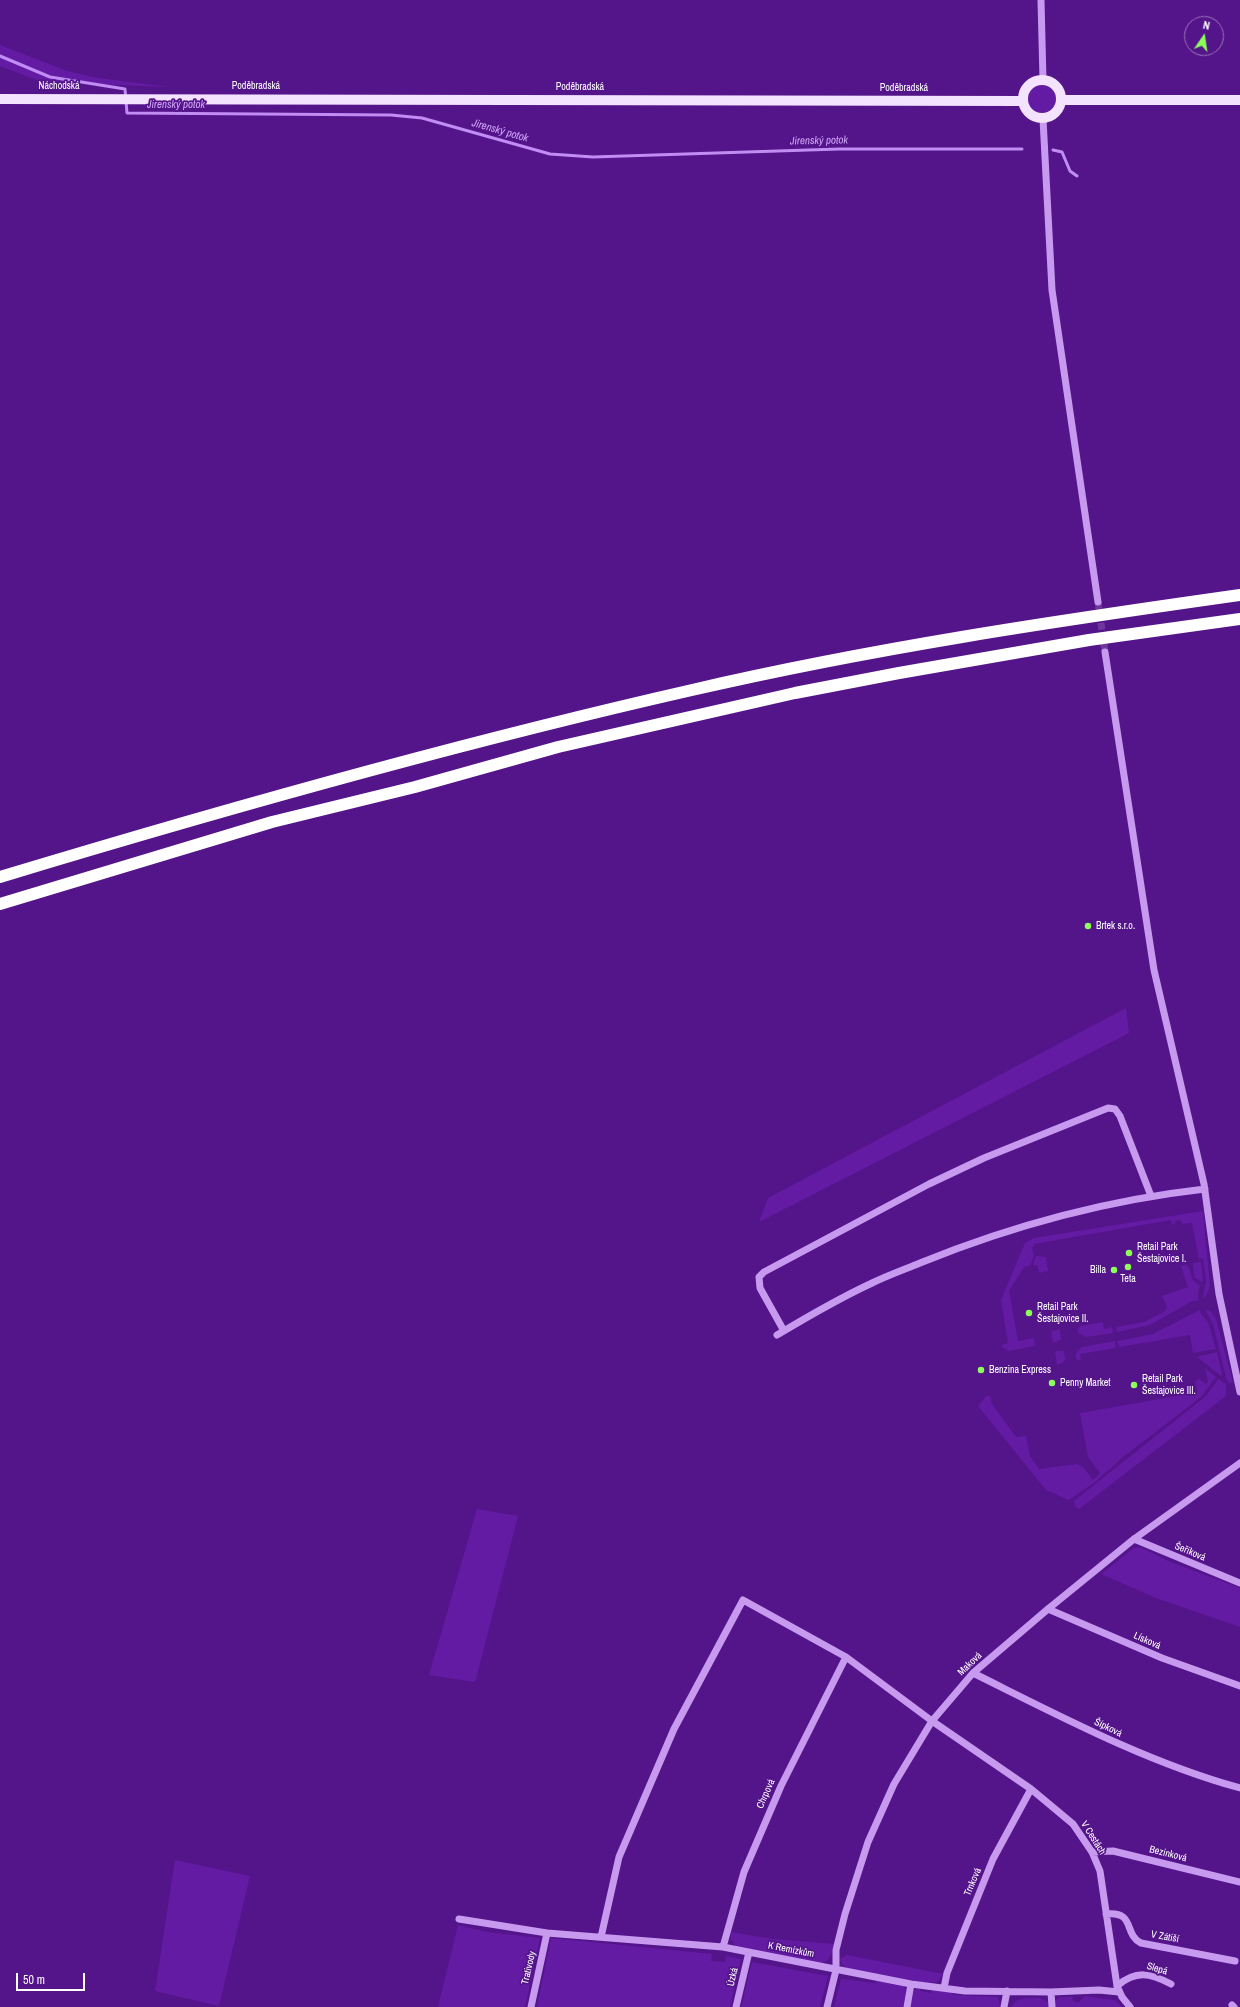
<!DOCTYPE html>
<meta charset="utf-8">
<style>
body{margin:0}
#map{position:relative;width:1240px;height:2007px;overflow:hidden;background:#54148a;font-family:"Archivo Narrow",sans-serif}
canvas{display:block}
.north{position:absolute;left:1184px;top:16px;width:40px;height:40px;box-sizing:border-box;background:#54148a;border:1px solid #9872b9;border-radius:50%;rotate:13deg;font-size:11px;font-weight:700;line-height:16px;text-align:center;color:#fff}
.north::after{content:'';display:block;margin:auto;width:14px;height:18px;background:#8cff59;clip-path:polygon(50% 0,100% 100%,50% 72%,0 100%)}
.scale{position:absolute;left:16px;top:1973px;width:69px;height:18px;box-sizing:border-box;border:2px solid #fff;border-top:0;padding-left:5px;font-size:12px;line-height:14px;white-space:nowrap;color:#fff;-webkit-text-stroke:3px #54148a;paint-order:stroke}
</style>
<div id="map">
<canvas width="1240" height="2007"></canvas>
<div class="north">N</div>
<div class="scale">50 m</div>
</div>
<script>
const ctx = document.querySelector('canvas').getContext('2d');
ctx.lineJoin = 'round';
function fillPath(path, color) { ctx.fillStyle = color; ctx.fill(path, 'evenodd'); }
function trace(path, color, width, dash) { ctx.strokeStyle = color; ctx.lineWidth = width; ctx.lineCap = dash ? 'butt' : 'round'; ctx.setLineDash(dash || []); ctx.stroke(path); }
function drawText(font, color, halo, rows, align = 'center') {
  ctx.font = font + ' "Archivo Narrow",sans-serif'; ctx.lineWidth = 3.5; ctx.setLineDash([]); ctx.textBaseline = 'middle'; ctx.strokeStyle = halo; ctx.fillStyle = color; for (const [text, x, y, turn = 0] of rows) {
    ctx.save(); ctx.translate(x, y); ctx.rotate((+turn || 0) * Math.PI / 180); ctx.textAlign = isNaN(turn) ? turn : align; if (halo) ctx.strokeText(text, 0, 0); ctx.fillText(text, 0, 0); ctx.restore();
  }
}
const green = new Path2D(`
 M0,45l67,26 31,7 71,9 -127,-5 -42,-16z
 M1028 99a14 14 0 1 1 28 0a14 14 0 1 1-28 0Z
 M1126,1008l3,25 -370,189 9,-24z
 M1203,1211l7,75 -4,10 -3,2 3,-17 -3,-23 -4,1 -7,-36 -10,1 -1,-4 -6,1v3l-3,1 -1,-5 -137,24v2l-2,1 2,9 -4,10 -6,1 -15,24 9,50 16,-3 1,8 -26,5 -7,-4v-2l6,-2 -7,-43 24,-57 9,-5z
 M1036,1256l10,1 2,14 -9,2 -2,-8h-4z
 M1201,1262l2,18 -1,2 -7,-4 -2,-12 1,-3z
 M1186,1265l3,2 3,12 8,7 -2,7 1,7 -7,1 -42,24 -33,7 -1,-5 28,-5 21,-11 2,-5 -5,-10 26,-9 -7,-21z
 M1205,1309l6,3 5,7 17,63 -4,1 -3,-6 -13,-53z
 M1200,1310l1,4 7,8 8,27 -23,4 -3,-18 -71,12 -2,-6 36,-7z
 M1103,1322l1,7 8,-2 1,6 -27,4 -8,-4v-4l2,-3z
 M1060,1329l1,11 -8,3 -2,-12z
 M1115,1341l1,7 -36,6 1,7 -5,-2v-6l6,-6z
 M1055,1351h8l3,8 -4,4 -5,2z
 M1217,1352l5,22 -1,2 -24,-19z
 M1205,1368l11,9 -15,20 -79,61 -27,24 -26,18 -23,-10 -68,-84 8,-10h4l2,8 24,33 10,-1 4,20 9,13 38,-5 6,3 10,13 7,-7 -12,-16 -8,-44 114,-20 3,-2 -2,-10 3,-1v-2l8,6 2,-2z
 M1218,1379l8,5v12l-147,113 -4,-3 -1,-5 132,-105z
 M477,1509l41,7 -42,163 -2,3 -45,-7z
 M1140,1547l28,14 72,27v39l-84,-29 -55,-24 33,-26z
 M175,1860l75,16 -31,130 -64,-15z
 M458,1925l29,7 53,6 -15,69h-87z
 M731,1932l42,7 61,5c-3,9 -3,18 -14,19l-84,-17 -5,-6z
 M551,1938l161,16 -1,7 14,1 1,-6 15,3 -11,48h-193z
 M847,1955l96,19 -6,8 -10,1 -77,-14c-6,-2 -9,-4 -10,-10z
 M752,1962l76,14 -8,31h-79z
 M841,1979l34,4 1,-2 28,5 2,4 -3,17h-69z
 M917,1988l3,1v2l11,2 1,-3 20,2 1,3 45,2 2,10h-90l4,-16z
 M1085,1996l29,4 8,7h-68v-5l5,-5h14l-1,3 6,3z
 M1040,1998l8,4 1,5h-38c7,-11 17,-9 29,-9z`);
const stream = new Path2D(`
 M0,56l50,21 75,12 2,24 264,2 31,3 128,36 43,3 246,-8h183
 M1053,150l9,2 8,19 7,5`);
const minorTunnel = new Path2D(`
 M1098,602l7,50`);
const minor = new Path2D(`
 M1041,0l2,80
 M1043,119l9,171 46,312
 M1105,652l49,318 50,214 15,110 21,98
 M784,1331l-24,-43 -1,-11 5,-5 165,-88 55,-26 124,-50 7,1 5,7 31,80
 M777,1335c30,-18 61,-36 93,-51 16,-8 33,-14 50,-21 91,-37 187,-63 285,-74
 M1134,1539l106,44
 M1048,1609l114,49 78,28
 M973,1673c87,43 173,89 267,115
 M1092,1852l21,-1 127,31
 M1106,1914c30,-3 17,20 35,29l94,18
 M459,1919l88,14 176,14 188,37 54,7 86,1 48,-2 20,2
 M601,1937l18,-80 55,-128 69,-129 103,57 86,64 99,68 42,35 19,28 8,19 17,115 5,11 8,10
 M723,1947l21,-75 37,-86 65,-129
 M1117,1986c19,-16 33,-13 54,-2
 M944,1988l3,-15 46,-114 38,-70
 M1051,1992l1,15
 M1232,2005l2,2
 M531,2007l16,-74
 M736,2007l13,-55
 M827,2007l9,-37v-20l9,-36 23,-72 26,-58 38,-63 41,-48 75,-64 86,-70 106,-76
 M907,2007l4,-23
 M1004,2007l3,-16`);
const major = new Path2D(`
 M1023 99a19 19 0 1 1 38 0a19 19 0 1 1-38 0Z
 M0,99l1022,2
 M1061,100h179`);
const highway = new Path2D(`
 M0,877c228,-69 459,-134 692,-187 181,-42 364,-69 548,-95
 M0,904l272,-82 143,-35 143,-40 237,-54 104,-20 190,-33 151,-21`);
const markers = [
 [1088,926,4,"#8cff59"],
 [1129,1253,4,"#8cff59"],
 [1128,1267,4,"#8cff59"],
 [1114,1270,4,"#8cff59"],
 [1029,1313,4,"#8cff59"],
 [981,1370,4,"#8cff59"],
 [1052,1383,4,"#8cff59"],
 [1134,1385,4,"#8cff59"]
];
const streetNames = [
 ["Náchodská",59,86],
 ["Poděbradská",256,86],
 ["Poděbradská",580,87],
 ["Poděbradská",904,88],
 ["Šeříková",1190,1552,23],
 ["Lísková",1147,1641,24],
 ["Maková",970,1664,-44],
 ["Šípková",1108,1728,26],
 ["Chrpová",766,1794,-66],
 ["V Cestách",1093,1838,58],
 ["Bezinková",1168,1854,14],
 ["Trnková",973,1882,-67],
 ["V Zátiší",1165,1937,11],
 ["K Remízkům",791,1950,11],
 ["Trativody",529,1968,-77],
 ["Slepá",1157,1969,17],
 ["Úzká",733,1977,-77]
];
const poiNames = [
 ["Brtek s.r.o.",1096,926],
 ["Retail Park",1137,1247],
 ["Šestajovice I.",1137,1259],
 ["Billa",1106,1270,"right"],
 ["Teta",1128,1279,"center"],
 ["Retail Park",1037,1307],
 ["Šestajovice II.",1037,1319],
 ["Benzina Express",989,1370],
 ["Retail Park",1142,1379],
 ["Šestajovice III.",1142,1391],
 ["Penny Market",1060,1383]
];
const waterNames = [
 ["Jirenský potok",176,105],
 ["Jirenský potok",500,131,16],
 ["Jirenský potok",819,141,-1]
];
fillPath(green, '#641ba4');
trace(stream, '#c18cf3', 3);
trace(minorTunnel, '#6e379c', 7, [7, 3.5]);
trace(minor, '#c79af0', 7);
trace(major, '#f4e3ff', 10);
trace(highway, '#fff', 12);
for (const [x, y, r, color] of markers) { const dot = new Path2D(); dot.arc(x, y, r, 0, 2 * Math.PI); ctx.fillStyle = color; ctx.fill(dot); trace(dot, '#54148a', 1.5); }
drawText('10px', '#fff', '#54148a', streetNames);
drawText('10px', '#fff', '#54148a', poiNames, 'left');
drawText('italic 11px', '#d0a6f7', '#54148a', waterNames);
</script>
